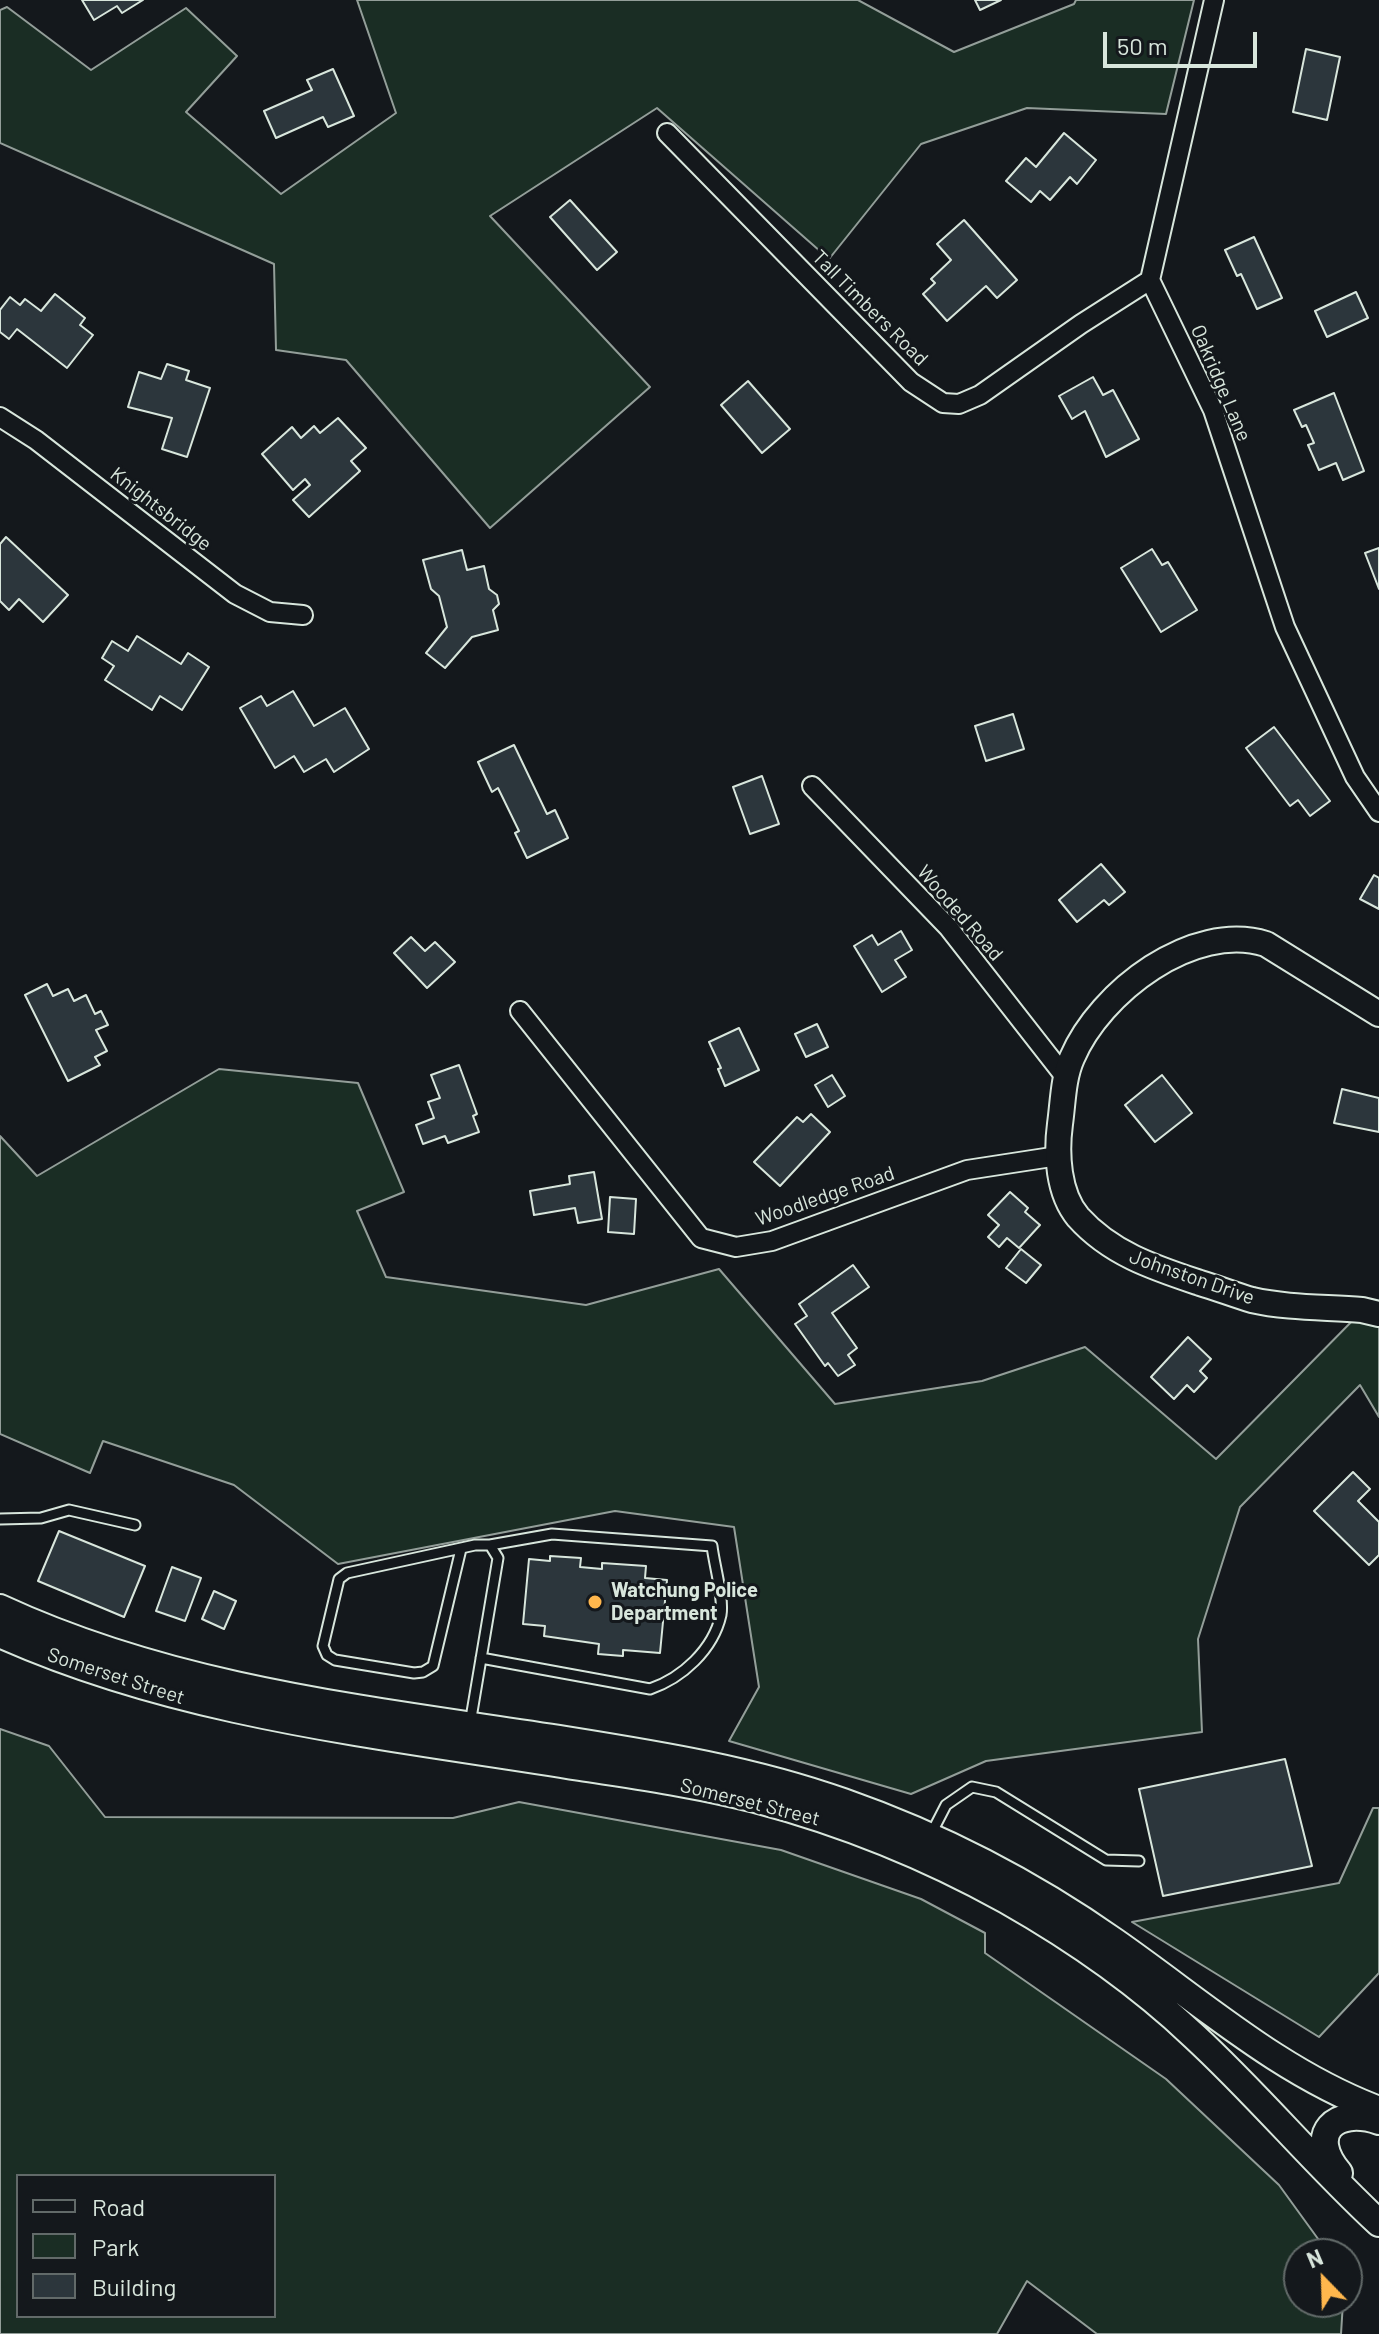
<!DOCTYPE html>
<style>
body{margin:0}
#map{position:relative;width:1379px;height:2334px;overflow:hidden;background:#14181c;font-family:Barlow,sans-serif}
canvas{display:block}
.legend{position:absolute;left:16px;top:2174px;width:260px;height:144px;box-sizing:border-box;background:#14181c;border:2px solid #626a69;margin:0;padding:10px 14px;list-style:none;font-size:24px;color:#d8e6dc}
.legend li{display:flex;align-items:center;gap:16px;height:40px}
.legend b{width:40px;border:2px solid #626a69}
.north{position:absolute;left:1283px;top:2238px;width:80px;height:80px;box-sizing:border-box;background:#14181c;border:2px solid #626a69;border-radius:50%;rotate:337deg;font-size:22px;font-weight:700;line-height:32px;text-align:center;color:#d8e6dc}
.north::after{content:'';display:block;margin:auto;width:28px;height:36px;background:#ffb74d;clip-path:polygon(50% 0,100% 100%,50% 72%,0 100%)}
.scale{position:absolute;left:1103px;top:32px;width:154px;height:36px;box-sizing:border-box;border:4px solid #d8e6dc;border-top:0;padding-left:10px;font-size:24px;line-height:28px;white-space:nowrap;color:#d8e6dc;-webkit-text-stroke:6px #14181c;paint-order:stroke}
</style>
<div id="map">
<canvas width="1379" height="2334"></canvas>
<ul class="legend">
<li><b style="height:10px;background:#14181c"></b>Road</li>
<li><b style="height:22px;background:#1a2d24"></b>Park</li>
<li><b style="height:22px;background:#2c363c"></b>Building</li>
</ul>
<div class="north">N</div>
<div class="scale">50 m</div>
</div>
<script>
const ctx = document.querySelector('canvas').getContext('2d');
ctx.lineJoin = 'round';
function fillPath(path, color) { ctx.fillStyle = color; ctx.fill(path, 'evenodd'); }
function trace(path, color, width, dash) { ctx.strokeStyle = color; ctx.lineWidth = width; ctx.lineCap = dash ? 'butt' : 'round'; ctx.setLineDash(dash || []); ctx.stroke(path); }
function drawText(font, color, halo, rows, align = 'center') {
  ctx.font = font + ' Barlow,sans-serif'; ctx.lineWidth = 6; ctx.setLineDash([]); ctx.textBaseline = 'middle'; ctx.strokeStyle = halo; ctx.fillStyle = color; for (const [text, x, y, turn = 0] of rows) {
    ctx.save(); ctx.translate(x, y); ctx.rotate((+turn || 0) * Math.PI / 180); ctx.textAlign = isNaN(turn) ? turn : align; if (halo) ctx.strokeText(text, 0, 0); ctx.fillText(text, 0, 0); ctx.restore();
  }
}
const green = new Path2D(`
 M357,0h501l96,52 120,-48 2,-4h118l-28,114 -139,-6 -106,36 -92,115 -172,-151 -167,108 160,171 -160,141 -144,-168 -70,-10 -2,-86 -274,-121v-133l7,-3 84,63 95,-62 51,48 -51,56 95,82 115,-81z
 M219,1069l139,14 46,109 -47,19 29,66 200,28 133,-36 116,135 147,-23 103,-34 131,112 149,-151 14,15v94l-19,-32 -120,122 -42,132 4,93 -216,29 -75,33 -182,-53 30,-54 -25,-160 -119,-16 -277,53 -104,-79 -131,-44 -13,32 -90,-39v-298l37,40z
 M0,1729l49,17 56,71 348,1 66,-16 262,48 140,49 64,34v20l181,126 113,106 50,69h-30v48h44l-2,32h-244l-70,-53 -30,53h-997zM18,2176h256v140h-256z
 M1373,1808h6v165l-60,64 -187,-115 207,-39z`);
const building = new Path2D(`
 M82,0h61l-21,13 -5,-7 -23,14z
 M975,0h26l-21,10z
 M1306,49l34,8 -13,63 -34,-8z
 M333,69l21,47 -26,11 -5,-10 -47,21 -12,-27 48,-21 -5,-10z
 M1064,133l32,27 -19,24 -7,-7 -20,23 -10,-9 -9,11 -25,-21 20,-23 10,9z
 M570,200l47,52 -20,18 -47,-53z
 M964,220l53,60 -20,18 -11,-12 -39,35 -24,-27 12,-11 -4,-4 20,-19 -14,-16z
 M1254,237l28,61 -25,11 -16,-35 -4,2 -12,-26z
 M1356,292l12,26 -41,19 -12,-26z
 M55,294l30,24 -5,7 13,10 -26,33 -50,-39 -8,10 -9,-7v-22l10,-13 10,8 5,-6 16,12z
 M167,364l22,7 -3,9 24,8 -23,69 -25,-8 10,-31 -44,-11 11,-35 22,7z
 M1093,377l10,18 10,-5 26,49 -33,18 -21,-46 -13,8 -13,-23z
 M748,381l42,48 -28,24 -41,-48z
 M1334,393l30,78 -21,9 -7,-17 -17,7 -11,-25 6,-2 -8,-18 -4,2 -8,-17z
 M338,418l28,30 -15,13 9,10 -51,46 -16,-17 17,-15 -5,-6 -12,11 -31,-36 30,-27 9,11 13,-12 6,7z
 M6,537l62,58 -25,27 -24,-23 -10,11 -9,-9v-57z
 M1379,548v41l-14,-36z
 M1152,549l10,16 6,-3 29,48 -36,22 -40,-64z
 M462,550l5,20 17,-4 5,23 8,6 2,9 -6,6 5,20 -26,7 -27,31 -19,-15 21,-26 -8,-31 -8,-7 -8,-29z
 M137,636l44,28 7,-11 21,14 -27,43 -22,-14 -8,14 -47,-30 9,-14 -12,-8 10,-17 16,10z
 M293,691l21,35 31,-18 24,41 -35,23 -8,-13 -22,13 -10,-16 -19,12 -35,-60 21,-12 6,10z
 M1013,714l11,35 -38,12 -11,-35z
 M1274,727l56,74 -20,15 -12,-16 -8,6 -44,-58z
 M514,745l33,69 8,-4 13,28 -41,20 -12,-25 4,-2 -21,-43 -6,4 -14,-30z
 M762,776l17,48 -29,10 -17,-47z
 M1101,864l24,28 -16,13 -5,-5 -27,22 -18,-22z
 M1374,875l5,3v31l-19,-10z
 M901,931l11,19 -17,10 11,17 -24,15 -28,-46 18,-11 6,10z
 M411,937l14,14 10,-9 20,20 -28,26 -33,-35z
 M47,984l6,12 15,-7 6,12 12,-6 9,19 6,-3 7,14 -12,5 11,21 -12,6 5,8 -32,16 -43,-86z
 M817,1024l11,23 -22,10 -11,-23z
 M739,1028l20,42 -34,16 -7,-17 3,-1 -12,-26z
 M459,1065l18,49 -4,2 6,16 -31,11 -3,-7 -22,8 -7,-19 18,-7 -6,-16 12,-4 -9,-23z
 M832,1075l13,21 -17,11 -13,-22z
 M1162,1075l30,38 -37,29 -30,-37z
 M1342,1089l37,9v34l-45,-9z
 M811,1114l19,18 -50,54 -26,-24 43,-45 6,5z
 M594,1172l8,47 -24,4 -3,-15 -41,7 -4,-24 40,-7 -1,-8z
 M1010,1192l18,16 -3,4 15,13 -21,23 -12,-10 -8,9 -11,-10 11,-12 -11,-10z
 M610,1197l26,2 -2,35 -26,-2z
 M1021,1249l20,16 -15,18 -20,-15z
 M853,1265l16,22 -37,26 25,35 -9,7 7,10 -17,11 -10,-13 -3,3 -30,-42 12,-8 -8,-12z
 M1188,1337l23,22 -11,12 7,7 -13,14 -7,-7 -13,14 -23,-22z
 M1353,1472l17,17 -12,12 21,21v33l-10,10 -55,-54z
 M59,1531l86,35 -21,51 -86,-36z
 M550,1556l31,2 -1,9 22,2v-6l44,3 -1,12 22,2 -7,73 -37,-3v6l-25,-2 1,-10 -55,-8 1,-10 -22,-2 6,-65 21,2z
 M172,1567l29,11 -16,43 -29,-10z
 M214,1591l22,10 -12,28 -22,-10z
 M1285,1759l27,107 -149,30 -24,-107z`);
const service = new Path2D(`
 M0,1519l41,-1 28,-8 66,15
 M461,1549l-28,117 -10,6 -9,1 -79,-13 -8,-5 -4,-9 16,-67 8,-6 128,-28h15l8,13 -28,166
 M481,1658l169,31c32,-11 63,-39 71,-74 3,-17 -7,-51 -9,-69l-160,-12 -62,11
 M930,1836l16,-31 26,-18 24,5 110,68 33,1`);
const minor = new Path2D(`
 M1214,0l-64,280 63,130 72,217 70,150 24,35
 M667,133l244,249 32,21 16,1 21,-9 101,-71 69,-44
 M0,417l36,23 199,154 35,18 33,3
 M812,786l136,141 118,151
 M520,1011l181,227 35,9 36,-6 195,-71 91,-14`);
const tertiary = new Path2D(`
 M1379,1014l-113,-70c-73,-23 -166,48 -194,114 -9,20 -9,45 -12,66 -4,30 -2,69 18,93 33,37 77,51 122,66 17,5 35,12 52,17 35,8 74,7 110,10l17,4`);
const secondary = new Path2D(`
 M0,1608c179,83 374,102 566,132 94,15 187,30 277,62 97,34 188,81 272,140 86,60 165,131 264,168
 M0,1634c183,82 383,101 580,133 58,9 117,17 175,32 87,23 172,57 251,101 67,38 132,83 188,136 65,60 121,128 185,187
 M1339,2173c-33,-39 -4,-67 40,-52`);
const markers = [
 [595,1602,8,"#ffb74d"]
];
const streetNames = [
 ["Tall Timbers Road",870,308,45],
 ["Oakridge Lane",1221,383,67],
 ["Knightsbridge",161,509,38],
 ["Wooded Road",960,913,49],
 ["Woodledge Road",825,1196,-19],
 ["Johnston Drive",1192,1277,19],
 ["Somerset Street",116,1676,18],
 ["Somerset Street",750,1802,14]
];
const poiNames = [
 ["Watchung Police",611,1590],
 ["Department",611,1613]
];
fillPath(green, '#1a2d24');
trace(green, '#939e99', 2);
fillPath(building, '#2c363c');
trace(building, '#d8e6dc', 2);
trace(service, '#d8e6dc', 13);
trace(minor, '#d8e6dc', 22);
trace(tertiary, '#d8e6dc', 28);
trace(secondary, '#d8e6dc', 30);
trace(service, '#14181c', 9);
trace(minor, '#14181c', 18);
trace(tertiary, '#14181c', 24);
trace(secondary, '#14181c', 26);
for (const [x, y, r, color] of markers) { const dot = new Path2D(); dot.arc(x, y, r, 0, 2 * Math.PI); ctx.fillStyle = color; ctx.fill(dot); trace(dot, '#14181c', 3); }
drawText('20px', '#d8e6dc', '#14181c', streetNames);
drawText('bold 20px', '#d8e6dc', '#14181c', poiNames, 'left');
</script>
